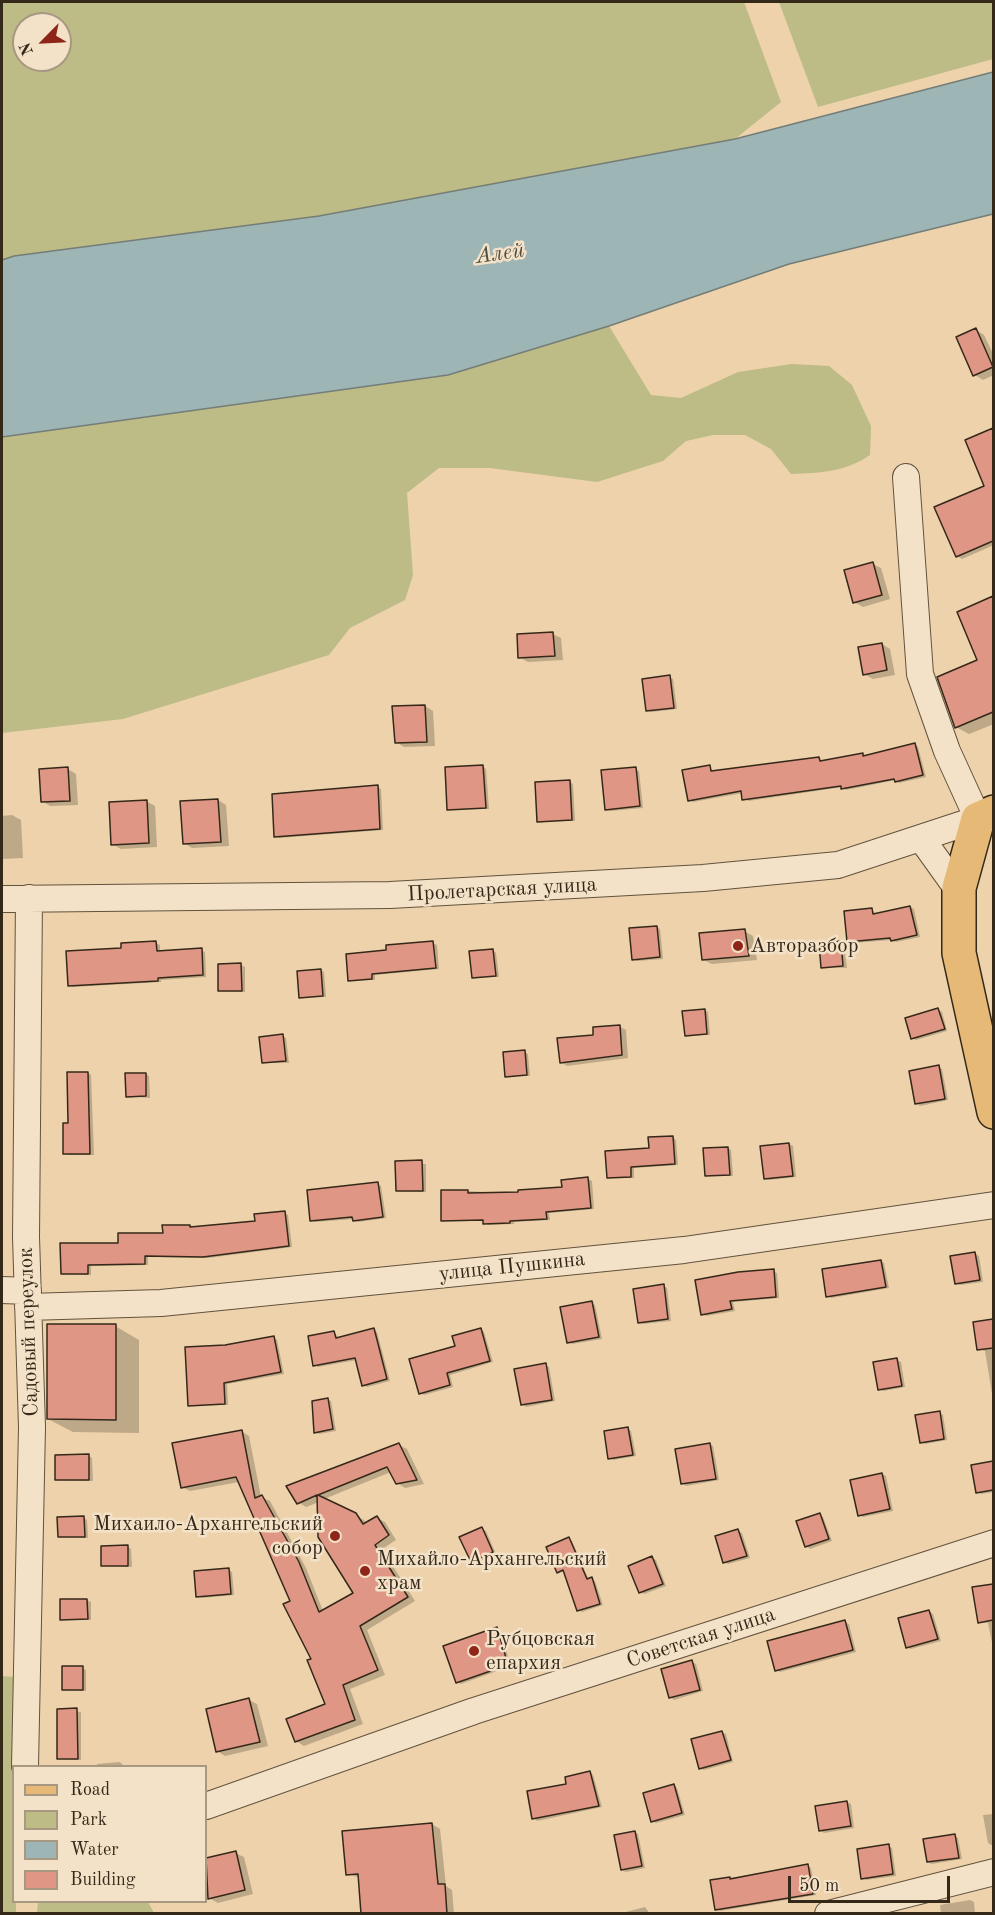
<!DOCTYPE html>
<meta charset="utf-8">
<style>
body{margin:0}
#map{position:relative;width:995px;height:1915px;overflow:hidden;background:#edd2ab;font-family:"Old Standard TT",serif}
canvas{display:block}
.frame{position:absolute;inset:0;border:3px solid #342819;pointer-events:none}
.legend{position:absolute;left:12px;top:1765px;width:195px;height:138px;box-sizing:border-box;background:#f3e2c8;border:2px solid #a79882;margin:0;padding:8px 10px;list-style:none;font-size:18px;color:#342819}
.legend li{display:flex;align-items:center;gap:12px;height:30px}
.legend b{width:30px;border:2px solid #a79882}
.north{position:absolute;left:12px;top:12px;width:60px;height:60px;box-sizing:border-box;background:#f3e2c8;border:2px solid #a79882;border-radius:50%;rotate:246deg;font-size:16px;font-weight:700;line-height:24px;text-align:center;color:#342819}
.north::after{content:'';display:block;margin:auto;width:21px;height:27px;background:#8f2418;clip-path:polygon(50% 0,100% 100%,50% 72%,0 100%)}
.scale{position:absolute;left:788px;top:1876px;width:162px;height:27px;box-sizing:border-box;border:3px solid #342819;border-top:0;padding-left:8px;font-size:18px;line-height:21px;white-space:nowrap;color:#342819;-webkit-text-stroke:4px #f3e2c8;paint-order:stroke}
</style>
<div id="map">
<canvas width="995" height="1915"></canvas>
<div class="frame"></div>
<ul class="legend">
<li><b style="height:8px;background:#e6b976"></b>Road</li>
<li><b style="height:16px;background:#bdbb86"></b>Park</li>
<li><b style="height:16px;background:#9eb5b5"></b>Water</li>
<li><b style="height:16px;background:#e09685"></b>Building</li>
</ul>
<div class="north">N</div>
<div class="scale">50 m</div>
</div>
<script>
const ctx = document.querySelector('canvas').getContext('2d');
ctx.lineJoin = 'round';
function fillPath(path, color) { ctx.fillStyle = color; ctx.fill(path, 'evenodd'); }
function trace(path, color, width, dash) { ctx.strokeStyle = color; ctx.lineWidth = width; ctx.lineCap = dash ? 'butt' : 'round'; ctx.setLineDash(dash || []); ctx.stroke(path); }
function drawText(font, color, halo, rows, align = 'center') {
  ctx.font = font + ' "Old Standard TT",serif'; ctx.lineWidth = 5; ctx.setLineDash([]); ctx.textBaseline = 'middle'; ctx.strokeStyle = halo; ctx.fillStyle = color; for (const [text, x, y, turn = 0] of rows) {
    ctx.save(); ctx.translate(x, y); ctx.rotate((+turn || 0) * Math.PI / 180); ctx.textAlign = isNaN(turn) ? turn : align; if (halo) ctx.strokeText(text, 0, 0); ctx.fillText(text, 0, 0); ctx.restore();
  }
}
const green = new Path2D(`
 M2,2h742l37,100 -46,37 -416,77 -305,40 -12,4zM24,24h36v36h-36z
 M779,2h214v57l-175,48z
 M609,326l42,69 30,3 57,-26 54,-8 37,2 23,19 19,41 -1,29c-25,17 -49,18 -79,19l-20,-25 -26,-14h-32l-27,6 -23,20 -66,21 -107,-14h-51l-32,25 6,82 -8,25 -55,28 -21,27 -206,64 -121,14v-296l446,-62z
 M2,1676l12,1 2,89h-2v136h2v11h-14z
 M38,1902h110l6,11h-117z`);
const water = new Path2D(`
 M993,72v142l-204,50 -180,62 -161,49 -446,62v-177l12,-4 305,-40 416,-77z`);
const shadow = new Path2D(`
 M976,330l8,5 10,21v19l-11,5 -8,-5z
 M991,430l3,2v113l-32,14 -5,-3 29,-70z
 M873,564l8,4 9,31 -27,8 -9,-5z
 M994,598v126l-25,10 -13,-7 23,-66 -20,-48z
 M553,634l8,4 2,22 -35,2 -9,-5z
 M882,644l8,5 5,26 -22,4 -9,-5z
 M670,677l3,2 4,30 -26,3 -4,-2z
 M425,706l8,5 2,35 -31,1 -8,-5z
 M915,745l3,2 8,30 -27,6 -3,-3 -50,10 -3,-3 -95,14 -5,-8 -50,9 -4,-2 21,-33 4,6 105,-15 3,4 41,-8 4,3z
 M483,766l3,3 3,40h-40z
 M68,769l8,5 2,31 -28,1 -8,-5 -1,-31z
 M635,769l4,2 4,37 -33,3 -4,-2z
 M570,782l3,2 2,37h-37z
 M377,787l4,2 2,41 -104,8 -4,-2z
 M218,800l8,5 3,41 -37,2 -8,-5 -2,-41z
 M146,801l9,5 2,41 -36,2 -9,-5z
 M12,815l9,5 2,38 -21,1v-43z
 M910,907l4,2 6,28 -24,5 -5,-2 -39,3 -3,-2 23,-32 4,6z
 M657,927l3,2 3,30 -26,2 -3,-2z
 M744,931l9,5 4,24 -45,4 -8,-4z
 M156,943l4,2v7l41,-2 4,2 1,25 -45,3v2l-88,5 -4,-2 54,-36z
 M433,943l4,2 2,24 -64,6v5h-25l38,-28z
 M841,943l3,2 3,23 -24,-1z
 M493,950l3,3 3,24h-26z
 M241,965l4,2v25l-25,-2z
 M320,970l4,2 2,25h-25z
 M704,1010l4,2 2,23h-24z
 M938,1010l4,2 5,19 -31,9 -4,-2z
 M619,1026l7,4 2,28 -61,8 -6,-4 34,-26z
 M283,1036l3,2 3,25h-26z
 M524,1052l4,2 2,22h-23z
 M938,1067l4,2 6,31 -28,6 -3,-3z
 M88,1073l3,2 3,80h-26l-3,-2 4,-28z
 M146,1074l3,2 1,22 -23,-2z
 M673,1137l3,3 2,25 -44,3v10l-26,-1z
 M789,1144l4,2 3,31 -27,3 -3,-2z
 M728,1148l3,2 2,26 -26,-1z
 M397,1162l29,2v28l-29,-2z
 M588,1179l4,2 2,28 -45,4 1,7 -36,2v2l-26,1 -3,-4 -42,-1 25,-29 51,3 45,-5z
 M378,1184l3,2 5,32 -28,4 -4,-3 -39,3 -4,-2z
 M285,1213l3,2 4,32 -84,11 -60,-1v8l-57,1v9l-29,-2 57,-29 70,-18 4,2 64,-6z
 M975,1254l4,2 4,26 -23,3 -4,-2z
 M881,1261l3,2 5,25 -58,10 -3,-2z
 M773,1271l4,2 2,25 -46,4 2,9 -29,5 -4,-2z
 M664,1286l3,2 4,33 -28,3 -4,-2z
 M592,1303l3,2 7,34 -30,5 -4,-2z
 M994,1321v85l-9,-55 -7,-2 -4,-25z
 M115,1326l24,14v93l-66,-1 -25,-13z
 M373,1329l4,3 13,49 -23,6 -4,-2 -6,-25 -39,7 -3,-2 19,-33 5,7z
 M481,1330l3,2 9,30 -43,13 3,12 -29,8 -3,-2 36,-46z
 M274,1338l3,2 7,34 -57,10 1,21h-39l36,-58z
 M897,1360l4,2 4,25 -22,4 -4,-2z
 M545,1365l4,2 6,34 -29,6 -4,-3z
 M327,1399l4,2 5,30 -17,3 -3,-2z
 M939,1413l4,2 4,25 -22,4 -4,-2z
 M628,1429l3,2 5,25 -23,4 -3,-2z
 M241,1431l8,5 12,61 9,4 36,67 17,43 32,-17 -36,-92 -13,5 -8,-5 101,-57 8,4 17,35 -19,4 -8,-5 -6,-11 -67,27 40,21 3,4 10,-6 8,4 11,18 -14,9 33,52 -48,29 18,45 -35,14 13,35 -59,22 -8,-5 31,-36 -35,-104 -53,-119 -49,9 -8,-4z
 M710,1444l3,2 6,34 -33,6 -4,-3z
 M89,1456l3,2 1,23 -36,-1z
 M994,1463v29l-13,2 -3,-2 -5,-26z
 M882,1474l4,2 7,35 -30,6 -4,-2z
 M819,1515l4,2 9,24 -22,8 -3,-3z
 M84,1518l3,2 1,18 -29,-2z
 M482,1529l4,2 10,23 -21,9 -3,-2z
 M738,1531l4,2 8,25 -22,6 -3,-2z
 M569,1539l3,2 17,39 6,1 8,24 -21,7 -4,-2 -12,-38h-8z
 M128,1547l3,2 1,18 -29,-2z
 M652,1558l4,2 10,26 -22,8 -3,-2z
 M229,1570l3,2 2,23 -32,3 -4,-2z
 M994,1585v67l-6,-29 -9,-1 -5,-34z
 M87,1600l4,2v18l-29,-1z
 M929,1611l4,3 8,27 -30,8 -4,-2z
 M845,1622l4,2 7,28 -76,20 -3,-2z
 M497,1629l3,2 11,35 -50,18 -4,-2z
 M692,1662l4,2 7,27 -29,9 -4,-3z
 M82,1668l4,2v21l-22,-2z
 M249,1700l8,4 11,42 -43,10 -8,-5z
 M58,1710l23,2v48l-22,-2z
 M722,1732l4,2 7,28 -29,8 -4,-2z
 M120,1762l4,4h-27v-2z
 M590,1772l3,3 9,32 -65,14 -3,-3 34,-33z
 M674,1785l3,3 8,27 -29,8 -4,-2z
 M847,1802l4,2 3,24 -30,5 -4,-3z
 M994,1814v31h-3l-3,-2 -5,-28z
 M432,1824l8,5 6,57 6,4 2,24h-92l-2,-36 -12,-4z
 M635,1832l3,2 7,34 -19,4 -4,-2z
 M955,1836l3,2 4,21 -30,5 -4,-2z
 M888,1846l4,2 4,28 -30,4 -3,-2z
 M235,1853l9,4 9,37 -35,9 -9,-5 -3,-16v-22z
 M807,1865l4,3 5,27 -96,16 -4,-2 -4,-28z
 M970,1900l4,2 1,12h-34l-1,-9z
 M645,1907l5,7h-32z`);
const building = new Path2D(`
 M976,328l17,39 -20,9 -17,-39z
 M993,428v113l-37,16 -22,-50 50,-21 -19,-46z
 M873,562l9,33 -29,8 -9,-33z
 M993,596v116l-38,16 -18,-51 40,-17 -20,-48z
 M553,632l2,24 -37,2 -1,-24z
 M882,643l5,27 -24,5 -5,-28z
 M670,675l4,33 -28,3 -4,-32z
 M425,705l2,37 -32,1 -3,-37z
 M915,743l8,32 -28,7 -1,-3 -53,10v-3l-99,14 -1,-9 -53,10 -6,-31 28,-5 1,6 108,-14 1,4 43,-8v3z
 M483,765l3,43 -39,2 -2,-43z
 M68,767l2,34 -29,1 -2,-33z
 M636,767l4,39 -35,4 -4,-40z
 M570,780l2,40 -35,2 -2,-40z
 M378,785l2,44 -106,8 -2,-43z
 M218,799l3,43 -38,2 -3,-43z
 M147,800l2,43 -38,2 -2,-43z
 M910,906l7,29 -26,6 -1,-3 -43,4 -3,-31 28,-3 1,6z
 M657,926l3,31 -28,3 -3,-32z
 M745,929l4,27 -47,4 -3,-27z
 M156,941l1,10 45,-3 1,27 -45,3v3l-90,5 -2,-35 55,-3v-5z
 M433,941l3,27 -64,6v5l-24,2 -2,-27 40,-4v-5z
 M841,941l2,25 -22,2 -2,-25z
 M493,949l3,27 -24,2 -3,-27z
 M241,963l1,28h-24v-27z
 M321,969l2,27 -24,2 -2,-27z
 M938,1008l7,21 -34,10 -6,-21z
 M705,1009l2,25 -22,2 -3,-25z
 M620,1025l2,30 -62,8 -3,-25 36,-3v-8z
 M283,1034l3,27 -24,2 -3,-26z
 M525,1050l2,25 -22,2 -2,-25z
 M939,1065l6,34 -30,5 -6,-33z
 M67,1072h21l2,82h-27v-31h5z
 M125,1073h21v23l-20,1z
 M673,1136l2,28 -44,3v10l-24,1 -2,-27 44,-3 -1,-11z
 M789,1143l4,33 -29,3 -4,-33z
 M728,1147l2,28 -25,1 -2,-28z
 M422,1160l1,31h-27l-1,-30z
 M588,1177l3,31 -45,4 1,7 -37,2v2l-27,1v-4l-42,1v-31h27v3l50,-1v-2l44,-3 -1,-7z
 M378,1182l5,35 -30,4 -1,-4 -42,4 -3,-31z
 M285,1211l4,35 -86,11 -58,-1v8l-57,1v9h-27l-1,-31h58v-10h45l-1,-8h28v2l65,-6 -1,-7z
 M975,1252l5,28 -25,4 -5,-28z
 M881,1260l5,27 -60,10 -4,-28z
 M774,1269l2,28 -46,4 2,8 -31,6 -6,-35 43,-8z
 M664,1284l4,35 -30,4 -5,-34z
 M592,1301l7,36 -32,6 -7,-36z
 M993,1319v29l-16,2 -4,-28z
 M47,1324h69v96l-69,-1z
 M374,1328l13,51 -25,7 -7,-28 -42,8 -5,-30 26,-5 2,7z
 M481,1328l9,33 -43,12 3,12 -31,9 -10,-35 46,-13 -3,-10z
 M274,1336l7,36 -57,11 1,21 -37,2 -3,-59 40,-2z
 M897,1358l5,28 -24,4 -5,-28z
 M546,1363l6,37 -31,5 -7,-36z
 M328,1398l5,31 -19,4 -2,-32z
 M940,1411l4,28 -24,4 -5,-28z
 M628,1427l5,28 -25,4 -4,-28z
 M242,1430l13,68 7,-3 37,67 20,50 34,-19 -35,-56 -1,-42 -20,9 -11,-18 113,-43 18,37 -21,4 -9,-17 -69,28 38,18 7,11 14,-8 12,19 -14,10 33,52 -48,29 18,44 -35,15 12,35 -60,22 -9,-23 39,-15 -18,-44 4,-1 -28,-55 7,-3 -54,-124 -55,11 -9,-45z
 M710,1443l6,36 -35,5 -6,-35z
 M89,1454v26h-34v-25z
 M993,1461v29l-17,3 -5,-28z
 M882,1473l8,36 -32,7 -8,-36z
 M820,1513l9,26 -24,8 -9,-26z
 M84,1516l1,21h-27l-1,-20z
 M482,1527l11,25 -22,10 -12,-25z
 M738,1529l9,27 -24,7 -8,-27z
 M569,1537l18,42 5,-2 8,27 -23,7 -14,-41 -6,3 -11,-26z
 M128,1545v21h-27v-20z
 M652,1556l11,28 -24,9 -11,-27z
 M229,1568l2,26 -35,3 -2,-26z
 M993,1584v36l-15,3 -6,-36z
 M60,1599h27l1,20 -28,1z
 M929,1610l9,29 -32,9 -8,-30z
 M845,1620l8,30 -78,21 -8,-30z
 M497,1627l11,38 -52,18 -13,-37z
 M692,1660l8,30 -31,8 -8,-29z
 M62,1666h21v24h-21z
 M249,1698l11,44 -44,10 -10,-43z
 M77,1708l1,51h-21v-50z
 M722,1731l9,29 -32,9 -8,-30z
 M590,1771l9,35 -67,13 -5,-28 39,-7 -1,-7z
 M674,1784l8,29 -31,9 -8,-29z
 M847,1801l4,25 -32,5 -4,-25z
 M432,1823l6,61h7l2,30h-86l-3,-40 -12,1 -4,-44z
 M635,1831l7,35 -21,4 -7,-35z
 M955,1834l4,24 -32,4 -4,-23z
 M889,1844l4,30 -32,5 -4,-30z
 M236,1851l9,39 -37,9 -2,-41z
 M808,1864l5,30 -98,16 -5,-30 20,-3v2z`);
const minor = new Path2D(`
 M921,838l38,53
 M2,899l388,-4 313,-17 135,-13 140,-46 -31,-68 -27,-77 -14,-197
 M2,1290l26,1
 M28,1307l133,-4 523,-53 310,-45
 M25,1766l7,-339 -6,-190 3,-339
 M206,1806l268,-95 520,-168
 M828,1914l166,-42`);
const major = new Path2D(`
 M994,812l-16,7 -19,69v65l35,159`);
const markers = [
 [738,946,6,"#8f2418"],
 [335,1536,6,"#8f2418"],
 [365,1571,6,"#8f2418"],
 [474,1651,6,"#8f2418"]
];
const streetNames = [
 ["Пролетарская улица",502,890,-3],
 ["улица Пушкина",512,1267,-6],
 ["Садовый переулок",29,1332,-92],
 ["Советская улица",701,1638,-18]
];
const poiNames = [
 ["Авторазбор",750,946],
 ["Михаило-Архангельский",323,1524,"right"],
 ["собор",323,1548,"right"],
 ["Михайло-Архангельский",377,1559],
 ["храм",377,1583],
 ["Рубцовская",486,1639],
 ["епархия",486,1663]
];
const waterNames = [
 ["Алей",500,254,-8]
];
fillPath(green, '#bdbb86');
fillPath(water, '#9eb5b5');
trace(water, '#747d77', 1.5);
fillPath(shadow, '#0003');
fillPath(building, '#e09685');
trace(building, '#342819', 1.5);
trace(minor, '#62523e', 28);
trace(major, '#342819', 36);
trace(minor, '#f3e2c8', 26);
trace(major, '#e6b976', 33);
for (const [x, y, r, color] of markers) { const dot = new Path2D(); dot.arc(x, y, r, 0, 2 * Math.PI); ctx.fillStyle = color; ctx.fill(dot); trace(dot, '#f3e2c8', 2); }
drawText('21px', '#342819', '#f3e2c8', streetNames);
drawText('21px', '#342819', '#f3e2c8', poiNames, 'left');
drawText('italic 22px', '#4e4b40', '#f3e2c8', waterNames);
</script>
